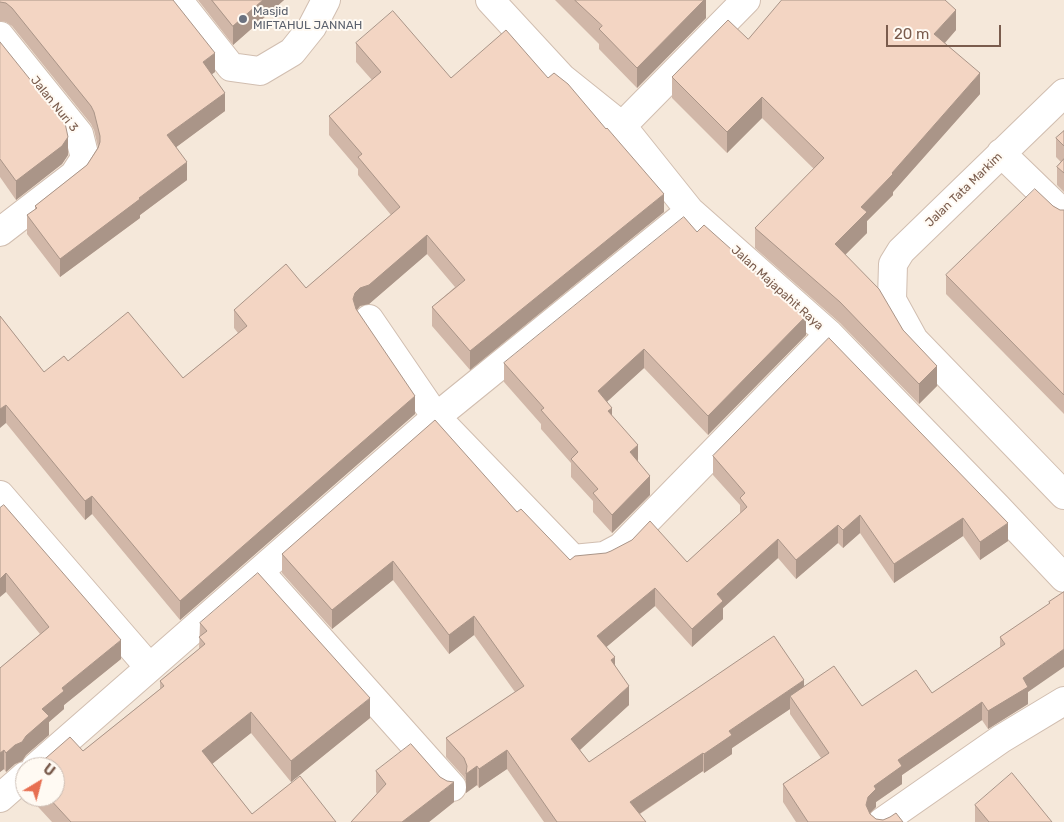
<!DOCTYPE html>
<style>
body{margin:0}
#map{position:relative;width:1064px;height:822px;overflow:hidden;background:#fdf6ec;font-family:Rubik,sans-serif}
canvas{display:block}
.north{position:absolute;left:15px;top:757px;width:50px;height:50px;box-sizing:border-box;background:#fffaf3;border:1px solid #cabbb1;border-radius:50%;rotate:37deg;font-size:14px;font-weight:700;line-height:20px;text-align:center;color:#7a5c4d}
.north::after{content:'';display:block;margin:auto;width:18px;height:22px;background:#e76f51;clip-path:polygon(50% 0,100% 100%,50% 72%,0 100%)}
.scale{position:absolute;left:886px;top:25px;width:115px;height:22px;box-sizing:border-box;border:2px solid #7a5c4d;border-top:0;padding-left:6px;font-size:15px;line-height:18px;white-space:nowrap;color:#7a5c4d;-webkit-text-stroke:4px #fffaf3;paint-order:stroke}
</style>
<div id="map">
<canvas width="1064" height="822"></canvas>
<div class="north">U</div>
<div class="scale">20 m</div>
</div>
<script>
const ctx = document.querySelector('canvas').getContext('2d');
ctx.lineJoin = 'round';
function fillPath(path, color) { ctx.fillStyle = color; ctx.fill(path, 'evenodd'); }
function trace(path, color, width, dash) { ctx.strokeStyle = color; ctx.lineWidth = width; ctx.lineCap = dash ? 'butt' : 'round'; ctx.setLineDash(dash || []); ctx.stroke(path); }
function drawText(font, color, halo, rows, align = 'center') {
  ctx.font = font + ' Rubik,sans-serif'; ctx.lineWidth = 4; ctx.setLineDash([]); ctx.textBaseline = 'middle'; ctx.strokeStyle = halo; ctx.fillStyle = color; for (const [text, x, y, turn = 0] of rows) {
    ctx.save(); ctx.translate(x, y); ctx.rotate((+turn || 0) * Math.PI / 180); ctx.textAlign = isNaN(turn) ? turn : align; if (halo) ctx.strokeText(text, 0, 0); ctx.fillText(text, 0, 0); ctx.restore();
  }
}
const residential = new Path2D(`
 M0,0h1064v822h-1064zM25,767h30v30h-30z`);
const minor = new Path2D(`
 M178,0l53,67 29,4 32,-19 20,-25 14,-27
 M490,0l72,78 60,48 68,85 139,123 168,173 67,71
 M0,36l79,98 6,24 -11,17 -74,57
 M1064,93l-163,158 -8,13 -1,36 22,40 150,155
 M622,126l124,-126
 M1001,153l63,61
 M369,319l67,98 137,142 31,-3 17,-9 208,-213
 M0,495l149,172
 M260,572l192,215
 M36,767l400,-350 254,-206
 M0,798l25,-22
 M882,822l119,-83 63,-38`);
const wall = new Path2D(`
 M0,0l215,72 -4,2 14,37 -49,36 11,33 -47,35v3l-80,59 -33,-43v-19l8,-5v-4l52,-41 11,-18 -4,-17 -3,-6 -79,-98 -6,-4 -6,-1z
 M198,0h86l-51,45z
 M555,0h151v18l-69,70 -38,-39v-5z
 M956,30l-11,13 35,51 -87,98v3l-26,26v12l-22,22 58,75 34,56 -18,18 -79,-81 -85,-75v-20l59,-59 -52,-51 -35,35 -55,-55v-21l76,-38z
 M0,42l68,113 -6,9 -46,36 -16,-23z
 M356,43l95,35 213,134 -194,158 -38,-44v-19l23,-20 -28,-33 -58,50 -9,2 -3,4 58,104 -235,206 -88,-106 -7,6 -79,-97 -6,-107 44,56 24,-11 115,17 55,-45 -4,-5v-18l72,-22 85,-73 -33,-40v-6l-29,-34v-19l43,-36 -16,-18z
 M1064,131v61l-7,-7v-18l4,-5 -5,-5v-19z
 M1053,206l7,4h4v204l-118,-120v-19z
 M697,232l109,103 -98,100 -64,-67 -37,33 5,15 26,46 12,33 -38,38 -19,-21v-11l-22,-24v-14l-30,-34v-5l-37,-42v-19z
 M829,338l179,203 -28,19 -17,-24 -69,47 -34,-50 -17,15 -5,-5 -42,36 -18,-21 -55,50v11l-31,28 -37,-41 -49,41 9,18 14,40 -49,45 9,12 215,-76 58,20 70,-13 68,-45v-11l49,-33v-2l15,-10 -36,100v12l-40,25 -6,-9 -80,55v9l-26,18v5l-6,7 6,5 27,3h-107l-13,-20v-18l38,-26 -31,-44v-5l-58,39v6l-28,19 -1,-2 -63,43 6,8h-102l-37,-53 -28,19 -2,-3 -11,8v-11l-2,-5 -18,-20v-19l69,-46 -41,-57 -25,19 -56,-74 -61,49 -50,-56v-19l235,-42 53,48 117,2 53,-48v-9l-27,-30v-19z
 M0,508l121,151 -57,46v4l-15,13v13l-23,20 -4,6 -7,3 -9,8 -2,-3 -4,3v-104l40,-34 -34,-42z
 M200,623l170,95 -79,64 -40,-49 -39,31 40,50 84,8h-284l-23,-25h26l28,-46 77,-62v-8l39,-32z
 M376,771l78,31 -25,20h-78l26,-28 -1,-2z
 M975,805l77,17h-77z`);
const shadedWall = new Path2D(`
 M263,0h21l-51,45v-19z
 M704,0h2v18l-69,70v-20z
 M956,10v20l-22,25v-21z
 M215,53v19l-12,9v-19z
 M980,73v21l-87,98v3l-26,26v12l-32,32v-21l26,-37 31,-34z
 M225,93v18l-58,43v-19z
 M762,97v21l-35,35v-21z
 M68,137v18l-6,9 -46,36v-19z
 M187,162v18l-47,35v3l-80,59v-18l79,-61z
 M664,194v18l-194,158v-19z
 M427,235v19l-58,50 -9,2 -5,6 -2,-13 2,-6 5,-5z
 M806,316v19l-98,100v-19z
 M644,349v19l-46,42v-19z
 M937,366v20l-18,18v-20z
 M415,396v18l-235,206v-19z
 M6,405v18l-6,5v-19z
 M612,408v18l-4,-15z
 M638,445v19l-8,-12z
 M650,476v19l-38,38v-18z
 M92,496v18l-7,6v-19z
 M860,515v18l-17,15v-18z
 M963,518v18l-69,47v-19z
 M1008,523v18l-28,19v-18z
 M838,525v18l-42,36v-19z
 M778,539v19l-55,50v11l-31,28v-18l25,-35z
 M393,561v19l-61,49v-19z
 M6,573v19l-6,5v-18z
 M655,588v18l-58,49v-19z
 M474,616v19l-25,19v-19z
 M121,640v19l-57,46v4l-15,13v13l-23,20 -4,6 -7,3 -9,8v-19l36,-44 20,-21z
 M1064,649v18l-36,25v12l-40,25v-18l35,-33z
 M615,657v18l-4,-15z
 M804,680v19l-14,-3v13l-58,39v6l-28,19v-19l25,-23z
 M629,686v19l-58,53v-19z
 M370,698v20l-79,64v-21z
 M982,702v18l-80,55v9l-26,18v5l-8,8 -2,-10 2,-8 6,-11 24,-26z
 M251,712v21l-49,39v-21z
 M4,750v19l-4,3v-19z
 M507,750v19l-28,19v-19z
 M703,753v18l-73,49v-18z
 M477,766v19l-11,8v-19z
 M454,782v20l-25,20h-27z`);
const building = new Path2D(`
 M0,0h173l42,53 -12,9 22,31 -58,42 20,27 -48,36 1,1 -80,60 -33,-44 10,-7 -2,-2 52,-41 11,-17 2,-6v-6l-6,-24 -3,-6 -79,-98 -6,-5 -6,-1z
 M212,0h51l-30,26z
 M575,0h129l-67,68 -38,-39 3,-3z
 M782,0h163l11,10 -22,24 46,39 -88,100 1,1 -32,33 6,5 -32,32 44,45 24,41 34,36 -18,18 -79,-82 -85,-74 69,-70 -62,-61 -35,35 -55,-55 56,-57 20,19z
 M393,11l58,67 55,-48 42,48 6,-5 14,11 38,45 1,-1 57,66 -194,157 -38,-44 33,-27 -38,-45 -58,50 -9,3 -5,5 -2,6 3,10 59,87 -235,205 -88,-105 -7,5 -79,-96 -6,4v-93l44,56 20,-16 4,5 60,-49 55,66 64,-52 -13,-16 52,-46 20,24 94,-81 -42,-50 4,-3 -33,-38 52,-44 -25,-29z
 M0,42l65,81 3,14 -6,9 -46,35 -16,-22z
 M1064,131v15l-8,-8z
 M1064,159v14l-7,-6z
 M1035,189l18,17 7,4h4v185l-118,-120z
 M684,217l13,15 7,-7 102,91 -98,100 -64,-67 -46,42 14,17 -4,3 30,34 -8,7 20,24 -38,39 -19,-22 5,-4 -27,-30 7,-7 -37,-42 3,-2 -40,-45z
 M829,338l179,185 -28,19 -17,-24 -69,46 -34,-49 -17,15 -5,-5 -42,35 -18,-21 -61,55 6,7 -31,28 -37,-41 -58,48 18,21 -4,3 18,26 -58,53 18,23 185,-126 30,44 -75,51 3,4 -28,19 -1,-1 -73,49 16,20h-89l-50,-72 -28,19 -2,-3 -11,8 1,-8 -3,-8 -18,-20 78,-52 -50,-70 -25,19 -56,-74 -61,49 -50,-56 153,-134 82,92 4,-3 49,51 5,-4 31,-3 5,-2 21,-11 18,-19 37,41 60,-55 -7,-9 5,-5 -32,-37z
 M4,505l117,135 -59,48 2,3 -22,18 7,7 -23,20 -4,6 -7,3 -9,8 -2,-3 -4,3v-85l49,-41 -43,-54 -6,6v-71z
 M258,573l112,125 -79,63 -40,-49 -49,39 50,63 48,-38 36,46h-265l-23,-25h7v-30h-20l4,-5 7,-4 24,-21 13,14 81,-65 -4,-5 45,-37 -6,-7 8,-6 -7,-8z
 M1064,592v57l-41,29 5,9 -40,24 -6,-9 -84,58 4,6 -28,20 2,3 -8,8 -2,8 4,9 6,5 7,1 7,-3 6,-4 7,9h-95l-25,-38 46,-31 -39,-57 44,-30 28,40 54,-36 16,23 73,-49 -5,-7 50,-34 -1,-1z
 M411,744l29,33 7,4 7,1 -52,40h-51l35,-38 -10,-13z
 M1012,773l40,49h-63l-14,-17z`);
const markers = [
 [243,19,5,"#6b7280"]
];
const worshipNames = [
 ["Masjid",253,12],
 ["MIFTAHUL JANNAH",253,26]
];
const streetNames = [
 ["Jalan Nuri 3",54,104,51],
 ["Jalan Tata Markim",964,190,-44],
 ["Jalan Majapahit Raya",777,288,42]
];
fillPath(residential, '#f5e8da');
trace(minor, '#d1beb0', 30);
trace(minor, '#fff', 28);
fillPath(wall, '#d1b7a8');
fillPath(shadedWall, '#aa9588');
fillPath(building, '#f3d5c3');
trace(building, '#aa9588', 1);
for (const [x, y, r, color] of markers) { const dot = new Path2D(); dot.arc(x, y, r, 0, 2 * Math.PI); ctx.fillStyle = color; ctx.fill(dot); trace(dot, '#fffaf3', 2); }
drawText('12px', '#5b616d', '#fffaf3', worshipNames, 'left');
drawText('12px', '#7a5c4d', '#fffaf3', streetNames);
</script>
